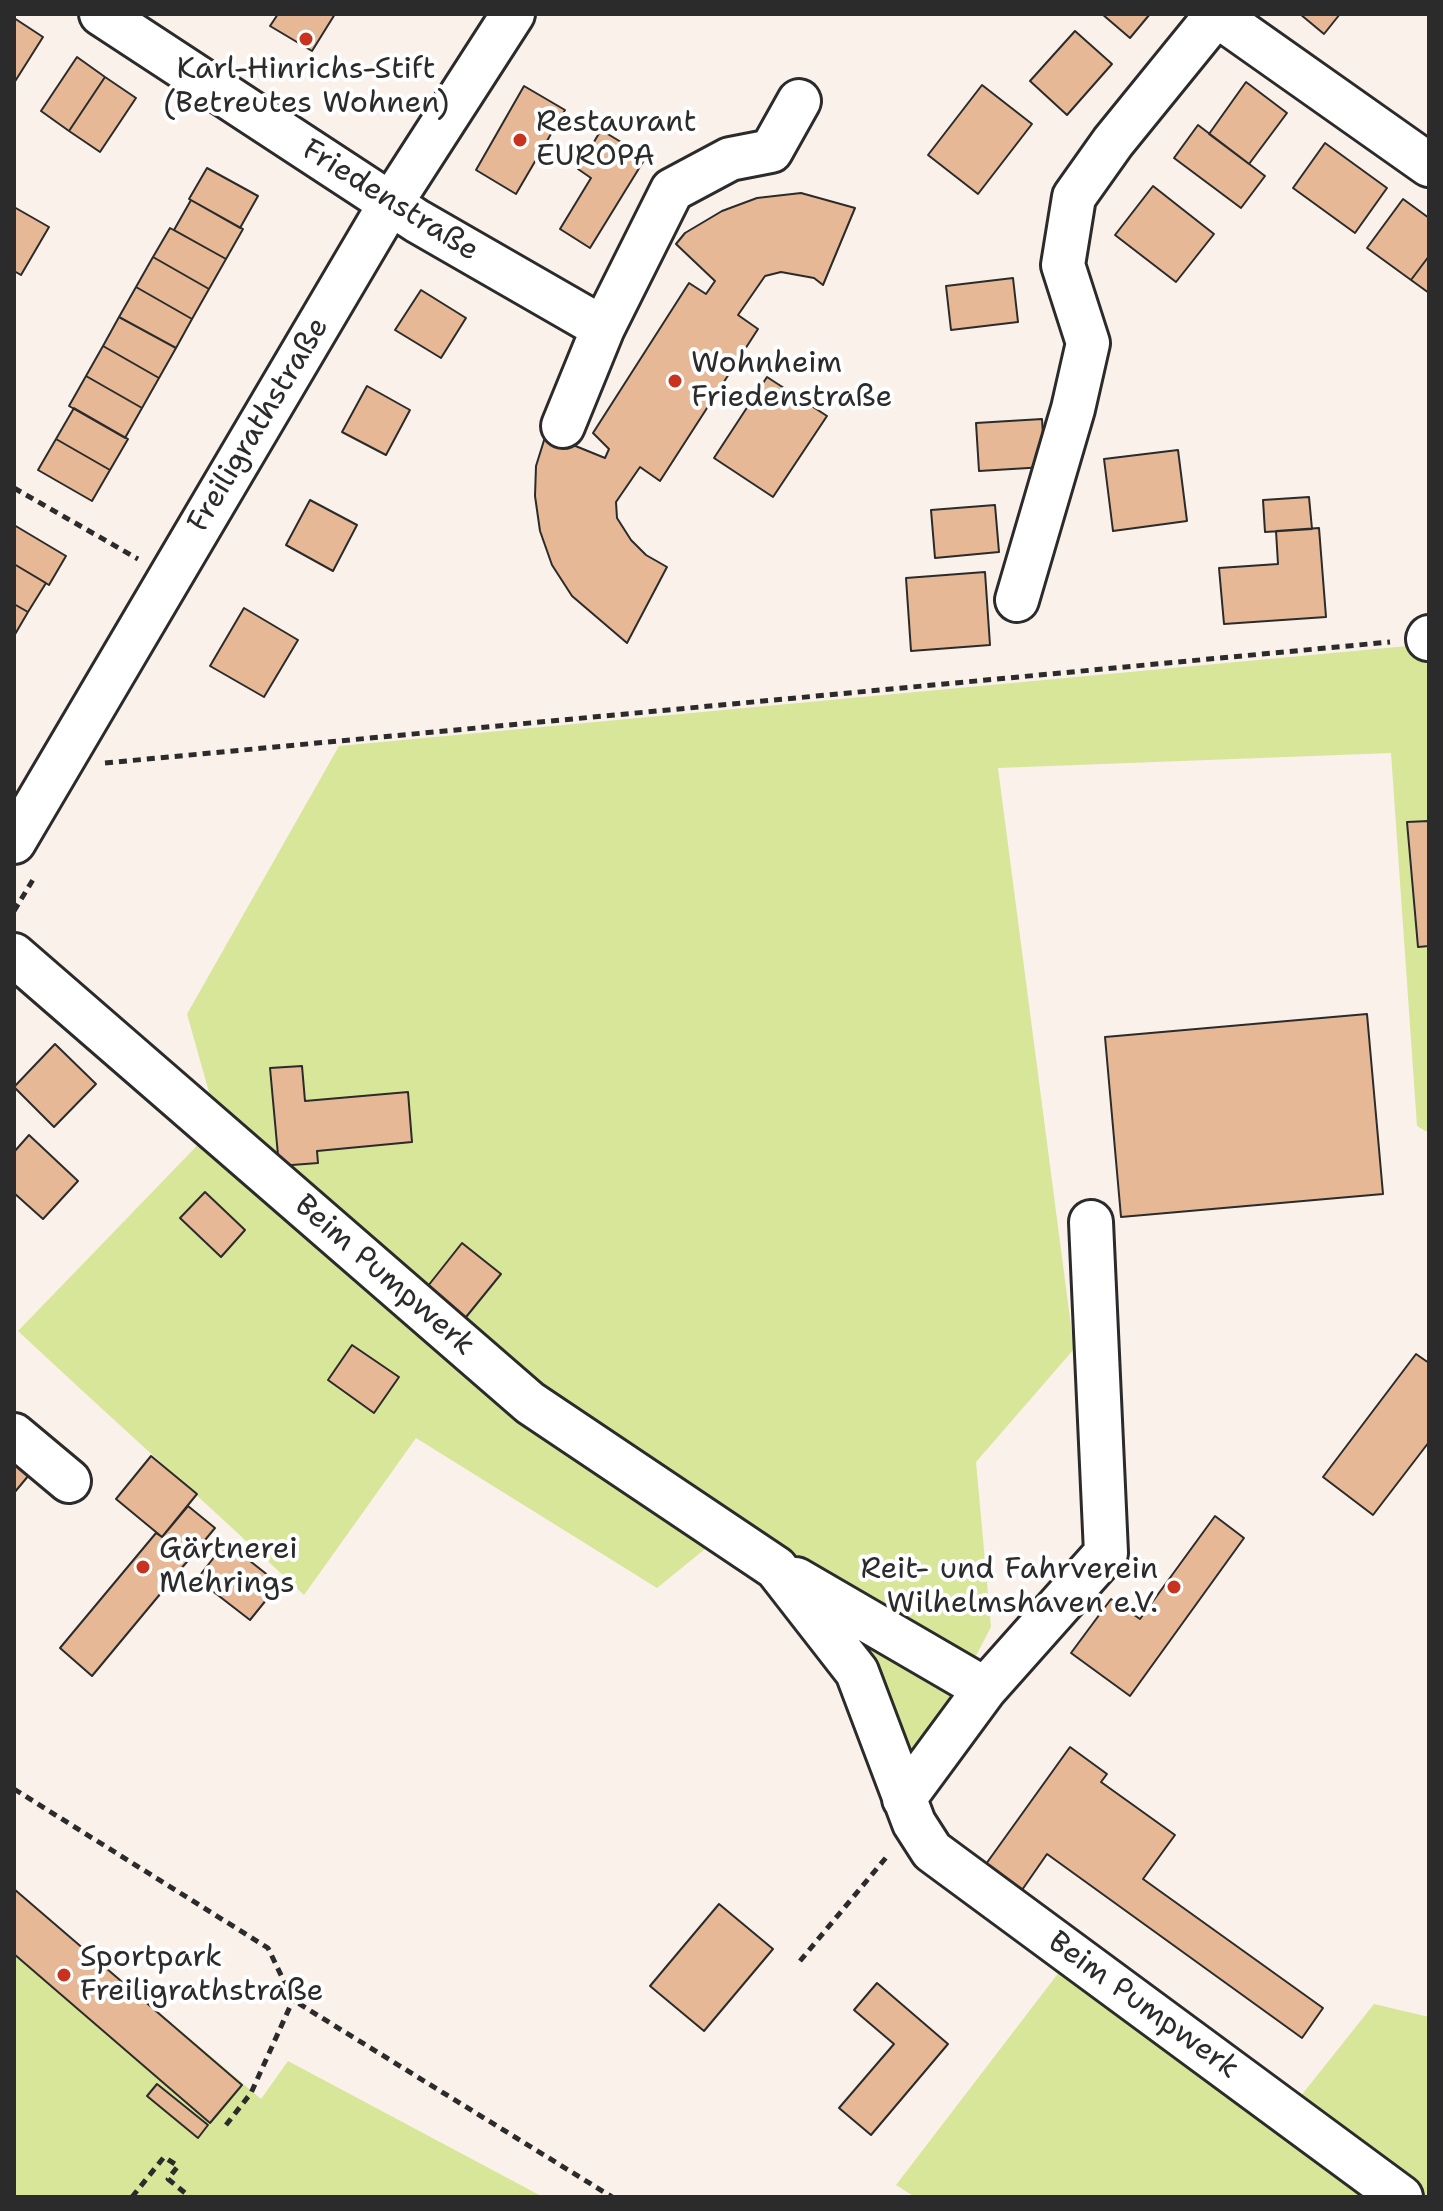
<!DOCTYPE html>
<meta charset="utf-8">
<style>
body{margin:0}
#map{position:relative;width:1443px;height:2211px;overflow:hidden;background:#faf1ea;font-family:"Shantell Sans",sans-serif}
canvas{display:block}
.frame{position:absolute;inset:0;border:16px solid #2b2b2b;pointer-events:none}
</style>
<div id="map">
<canvas width="1443" height="2211"></canvas>
<div class="frame"></div>
</div>
<script>
const ctx = document.querySelector('canvas').getContext('2d');
ctx.lineJoin = 'round';
function fillPath(path, color) { ctx.fillStyle = color; ctx.fill(path, 'evenodd'); }
function trace(path, color, width, dash) { ctx.strokeStyle = color; ctx.lineWidth = width; ctx.lineCap = dash ? 'butt' : 'round'; ctx.setLineDash(dash || []); ctx.stroke(path); }
function drawText(font, color, halo, rows, align = 'center') {
  ctx.font = font + ' "Shantell Sans",sans-serif'; ctx.lineWidth = 8; ctx.setLineDash([]); ctx.textBaseline = 'middle'; ctx.strokeStyle = halo; ctx.fillStyle = color; for (const [text, x, y, turn = 0] of rows) {
    ctx.save(); ctx.translate(x, y); ctx.rotate((+turn || 0) * Math.PI / 180); ctx.textAlign = isNaN(turn) ? turn : align; if (halo) ctx.strokeText(text, 0, 0); ctx.fillText(text, 0, 0); ctx.restore();
  }
}
const green = new Path2D(`
 M1429,644v489l-12,-7 -26,-373 -393,15 76,581 -98,113 15,165 -79,151 -60,-149 -142,-84 -53,43 -241,-150 -112,157c-94,-89 -191,-175 -286,-264l200,-207 -31,-110 152,-268z
 M14,1889l247,210 27,-38 255,136h-529z
 M1063,1967l313,230h-461l-19,-12z
 M1374,2004l55,13v180h-4l-125,-100z`);
const building = new Path2D(`
 M278,14h57l-23,37 -42,-25z
 M1102,14h48l-20,24z
 M1300,14h40l-16,20z
 M14,18l29,19 -29,46z
 M1075,31l37,33 -45,51 -37,-34z
 M77,57l28,20 -36,54 -28,-20z
 M105,77l31,21 -36,54 -31,-21z
 M1246,82l41,31 -38,51 -40,-30z
 M982,85l50,39 -54,70 -50,-39z
 M524,86l41,24 -49,84 -40,-24z
 M1198,125l67,51 -24,32 -67,-50z
 M601,130l45,27 -56,91 -30,-19 31,-51 -13,-9z
 M1325,143l62,45 -32,45 -62,-45z
 M207,168l51,28 -18,32 -51,-29z
 M1153,186l61,48 -38,48 -61,-47z
 M801,193l54,15 -32,77 -9,-7 -33,-6 -16,4 -27,39 20,14 -98,152 -20,-14 -24,35 1,16 14,22 15,15 21,12 -40,76 -55,-47 -20,-31 -12,-34 -5,-35 1,-30 10,-32 59,24 4,-9 -16,-16 96,-150 17,11 9,-13 -39,-37 9,-11 37,-22 35,-13z
 M1403,199l26,19v38l-18,24 -44,-32z
 M191,200l52,29 -17,30 -52,-29z
 M14,207l35,20 -28,48 -7,-4z
 M170,228l56,31 -17,30 -56,-32z
 M1429,256v37l-18,-13z
 M153,257l56,32 -17,30 -56,-32z
 M1013,278l5,44 -67,8 -5,-44z
 M136,287l56,32 -16,29 -57,-31z
 M421,290l45,28 -25,40 -46,-28z
 M119,317l57,31 -17,30 -56,-32z
 M103,346l56,32 -17,30 -56,-32z
 M86,376l56,32 -17,30 -56,-32z
 M767,377l60,39 -54,81 -59,-39z
 M367,386l43,24 -24,45 -44,-23z
 M74,408l54,31 -18,31 -54,-31z
 M1042,419l3,48 -66,4 -3,-48z
 M56,439l54,31 -18,31 -54,-31z
 M1178,450l9,71 -74,10 -9,-72z
 M1309,497l3,32 -47,3 -2,-32z
 M310,500l47,25 -24,46 -47,-26z
 M995,505l4,47 -64,6 -4,-48z
 M14,525l52,31 -17,29 -35,-21z
 M1319,528l7,89 -102,7 -5,-56 59,-4 -2,-33z
 M14,564l32,19 -18,29 -14,-8z
 M985,572l5,73 -79,6 -5,-73z
 M14,604l14,8 -14,24z
 M244,608l54,32 -34,57 -54,-31z
 M1429,821v125l-11,1 -11,-125z
 M1367,1014l16,180 -262,23 -16,-180z
 M55,1044l41,40 -42,43 -40,-40z
 M302,1066l3,35 103,-9 4,50 -95,9 1,12 -39,3 -9,-98z
 M29,1135l49,46 -35,38 -29,-26v-41z
 M205,1192l40,38 -24,27 -41,-39z
 M462,1243l39,31 -39,48 -38,-31z
 M352,1345l47,32 -25,36 -46,-33z
 M1416,1354l13,9v79l-56,73 -50,-38z
 M151,1456l46,38 -35,43 -46,-38z
 M14,1462l15,13 -15,18z
 M188,1506l27,22 -123,148 -32,-28 96,-115 6,4z
 M1215,1516l29,22 -114,158 -59,-43 40,-54 29,20z
 M226,1542l53,42 -29,36 -53,-41z
 M1070,1747l37,27 -6,8 74,53 -32,44 180,129 -21,30 -255,-184 -25,36 -36,-26z
 M14,1889l228,196 -32,38 -196,-169z
 M719,1904l54,45 -69,82 -54,-45z
 M877,1983l71,61 -77,91 -32,-27 55,-64 -40,-34z
 M157,2084l51,41 -10,13 -51,-42z`);
const path = new Path2D(`
 M14,488l124,71
 M105,763l1285,-121
 M14,911l20,-33
 M14,1789l254,159 25,52 319,197
 M800,1961l89,-107
 M226,2125l25,-32 42,-93
 M132,2197l32,-40 14,9 -10,13 22,18`);
const minor = new Path2D(`
 M101,14l316,207 186,107
 M1215,14l214,151
 M563,426l40,-98 69,-138 58,-31 41,-8 28,-50
 M1017,600l56,-191 15,-66 -25,-78 11,-68 39,-55 104,-128
 M1428,639l1,-2
 M14,842l367,-623 132,-205
 M14,955l516,448 246,165 81,104 57,151 18,28 469,346
 M14,1435l55,46
 M796,1579l189,110 -81,110
 M985,1689l121,-136 -15,-331`);
const markers = [
 [306,39,8,"#c8321e"],
 [520,140,8,"#c8321e"],
 [675,381,8,"#c8321e"],
 [143,1567,8,"#c8321e"],
 [1174,1587,8,"#c8321e"],
 [64,1975,8,"#c8321e"]
];
const poiNames = [
 ["Karl-Hinrichs-Stift",306,70,"center"],
 ["(Betreutes Wohnen)",306,104,"center"],
 ["Restaurant",536,123],
 ["EUROPA",536,157],
 ["Wohnheim",691,364],
 ["Friedenstraße",691,398],
 ["Gärtnerei",159,1550],
 ["Mehrings",159,1584],
 ["Reit- und Fahrverein",1158,1570,"right"],
 ["Wilhelmshaven e.V.",1158,1604,"right"],
 ["Sportpark",80,1958],
 ["Freiligrathstraße",80,1992]
];
const streetNames = [
 ["Friedenstraße",390,201,32],
 ["Freiligrathstraße",259,425,-59],
 ["Beim Pumpwerk",384,1276,41],
 ["Beim Pumpwerk",1143,2006,36]
];
fillPath(green, '#d7e699');
fillPath(building, '#e6b896');
trace(building, '#2b2b2b', 2);
trace(minor, '#2b2b2b', 48);
trace(path, '#2b2b2b', 5, [8, 6]);
trace(minor, '#fff', 42);
for (const [x, y, r, color] of markers) { const dot = new Path2D(); dot.arc(x, y, r, 0, 2 * Math.PI); ctx.fillStyle = color; ctx.fill(dot); trace(dot, '#fff', 3); }
drawText('30px', '#2b2b2b', '#fff', poiNames, 'left');
drawText('30px', '#2b2b2b', '#fff', streetNames);
</script>
